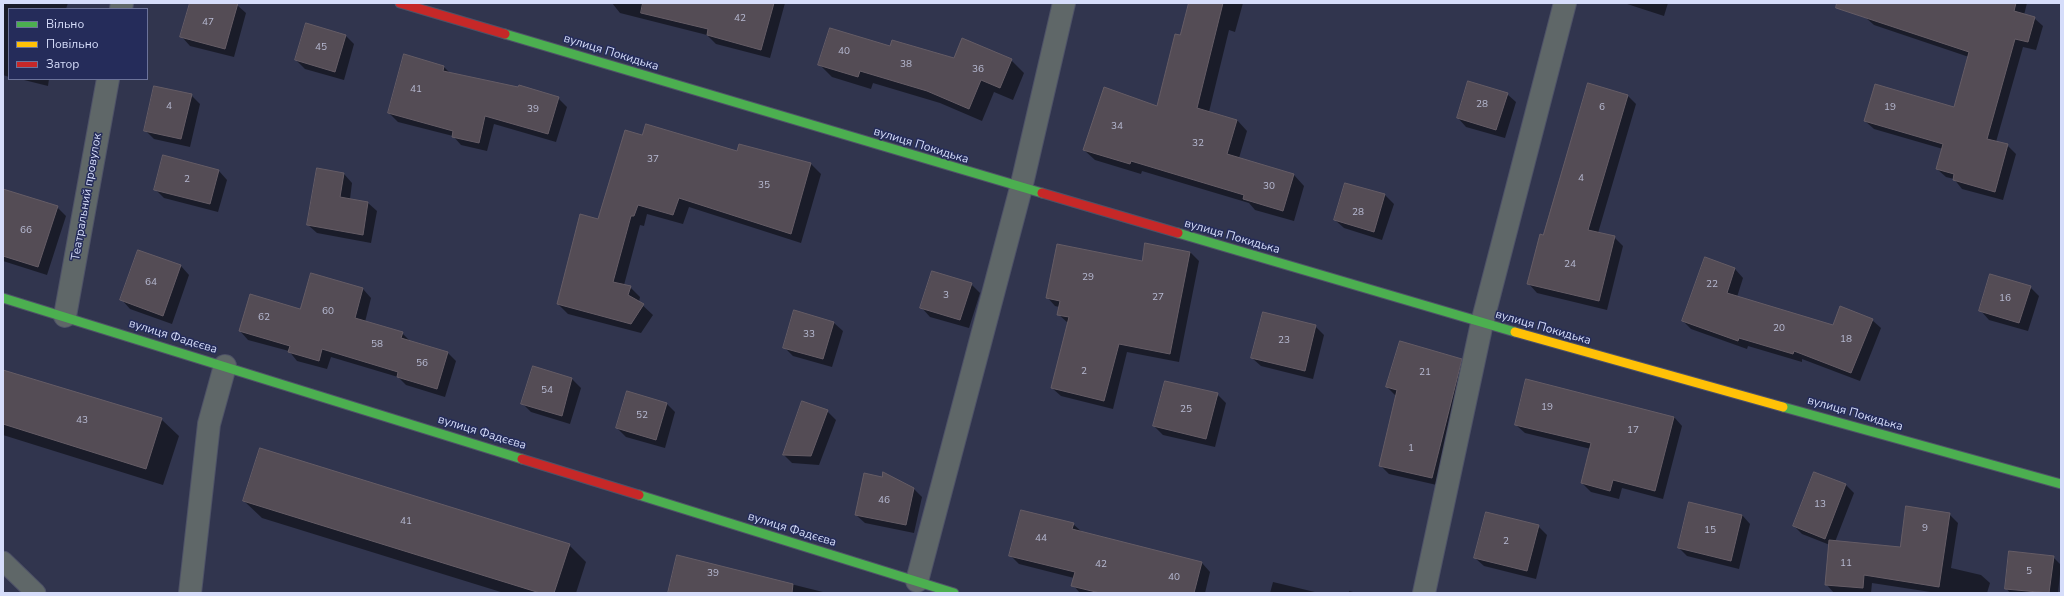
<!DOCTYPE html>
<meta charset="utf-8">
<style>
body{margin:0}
#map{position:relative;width:2064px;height:596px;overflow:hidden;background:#31354e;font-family:"Nunito Sans",sans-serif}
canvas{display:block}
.frame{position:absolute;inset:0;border:4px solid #d6ddfa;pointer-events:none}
.legend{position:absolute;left:8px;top:8px;width:140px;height:72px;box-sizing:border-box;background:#252c5a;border:1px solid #6c739a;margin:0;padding:5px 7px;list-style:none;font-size:12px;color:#d6ddfa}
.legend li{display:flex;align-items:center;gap:8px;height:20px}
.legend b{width:20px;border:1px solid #6c739a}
</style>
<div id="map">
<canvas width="2064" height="596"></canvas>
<div class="frame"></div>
<ul class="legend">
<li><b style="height:5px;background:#4caf50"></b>Вільно</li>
<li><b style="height:5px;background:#ffc107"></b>Повільно</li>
<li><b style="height:5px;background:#c62828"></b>Затор</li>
</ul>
</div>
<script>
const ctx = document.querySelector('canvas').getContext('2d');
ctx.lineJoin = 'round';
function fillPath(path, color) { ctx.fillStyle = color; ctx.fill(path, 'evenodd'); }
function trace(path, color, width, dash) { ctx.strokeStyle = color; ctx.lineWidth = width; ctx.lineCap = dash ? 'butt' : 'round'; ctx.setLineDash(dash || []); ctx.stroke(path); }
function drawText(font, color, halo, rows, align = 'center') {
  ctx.font = font + ' "Nunito Sans",sans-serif'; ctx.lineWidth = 3; ctx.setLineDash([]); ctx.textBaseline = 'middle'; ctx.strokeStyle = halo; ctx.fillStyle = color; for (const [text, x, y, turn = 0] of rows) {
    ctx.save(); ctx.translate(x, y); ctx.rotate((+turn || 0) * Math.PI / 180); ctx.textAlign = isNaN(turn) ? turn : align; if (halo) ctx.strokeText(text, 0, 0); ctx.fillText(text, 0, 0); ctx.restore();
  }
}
const shadow = new Path2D(`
 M3,3h65l-2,6h-57v68l-6,-2z
 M191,3h41l5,2 9,8 -12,44 -44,-11 -8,-9z
 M612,3h173l-15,55 -54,-14 -9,-9 -87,-22z
 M1190,3h53l-8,29 -6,-2 -20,82 28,8 10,11 -8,27 55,17 10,11 -10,35 -39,-11 -6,-7 -107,-32 -1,3 -46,-14 -11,-10 74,-42z
 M1624,3h44l-4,13z
 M1870,3h157l-3,12 10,3 9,8 -7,24 -13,-3 -27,95 11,3 9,9 -13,46 -41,-11 -8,-10 -8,-2 -9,-8 6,-20 -69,-20 -9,-8 89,-13 15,-51 -95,-32 -9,-8z
 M346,36l8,8 -10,36 -39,-11 -9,-9z
 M891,47l63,13h57l13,13 -11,27 -19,-8 -12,29 -42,-18 -67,-20 -2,6 -39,-12 -12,-12z
 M444,67l6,6 108,25 9,9 -11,35 -62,-18 -7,27 -26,-6 -8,-9 -55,-14 -9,-9z
 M20,79h29l-1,7z
 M1507,94l9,8 -11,36 -39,-11 -8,-9z
 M191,95l9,9 -10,43 -36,-8 -9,-9z
 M1628,96l8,8 -38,129 16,4 9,9 -16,64 -70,-17 -8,-9 15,-48z
 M643,136l95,16 2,-7 71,19 10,10 -20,69 -112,-36 -6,17 -36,-10 -3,12 -4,-1 -16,60 6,2 10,10 -1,5 14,13 -12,18 -73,-19 -10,-10z
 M219,171l8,9 -9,32 -54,-14 -9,-9z
 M344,174l8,9 -2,16 18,4 9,8 -6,32 -54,-10 -9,-8z
 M1346,184l39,11 9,9 -12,36 -38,-12 -9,-8z
 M3,190l54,17 9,9 -19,59 -44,-14z
 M1190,252l9,9 -20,101 -52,-10 -14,57 -52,-13 -9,-8 16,-65 -10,-9 1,-7 -4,-1 -8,-9 96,-35z
 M1705,258l30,11 8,9 -6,19 97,29 38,-6 9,8 -21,53 -58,-22v3l-54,-16 -1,3 -56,-20 -8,-8z
 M181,266l8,9 -17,49 -42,-15 -8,-9z
 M311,275l52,14 8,9 -6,24 37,11 8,8 37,11 9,9 -11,36 -39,-12 -8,-8 -67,-20 -4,12 -30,-8 -8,-10 -41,-11 -8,-9 61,-21z
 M971,284l9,9 -11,35 -39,-11 -8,-9z
 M2030,287l9,9 -11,35 -39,-11 -8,-9z
 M795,311l39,12 9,8 -11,36 -39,-11 -9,-9z
 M1315,326l9,9 -11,44 -52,-13 -9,-8z
 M1461,360l9,8 -29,118 -52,-12 -9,-9 16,-69 -9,-9z
 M533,368l39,11 9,9 -11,36 -39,-12 -9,-9z
 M3,371l158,48 18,17 -16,49 -160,-50z
 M1217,394l9,9 -11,44 -52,-12 -9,-9z
 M667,404l8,8 -10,36 -39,-11 -9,-9z
 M827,411l9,9 -17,45 -27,-2 -8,-8z
 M1674,417l8,9 -19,73 -41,-11 -3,11 -28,-7 -9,-9 9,-34 -66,-16 -9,-8z
 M1815,473l31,12 8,8 -19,49 65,6 49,-34 9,9 -7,45 30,7 9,8 -3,10h-50l-65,-10 -1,10h-37l-8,-9 4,-39 -28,-11 -8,-8z
 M913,488l9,9 -8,36 -49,-10 -9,-8z
 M244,501l325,44 17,17 -10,31h-72l-242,-75z
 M1742,515l8,9 -11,45 -52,-13 -8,-8z
 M1073,524l9,8 120,31 8,9 -5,21h-125l-7,-8 1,-7 -55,-14 -9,-9z
 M1538,526l9,9 -11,44 -52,-13 -9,-8z
 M678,556l149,37h-158z
 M2053,557l8,8 -3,28h-48l-4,-5z
 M1273,582l46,11h-49z
 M1349,591l8,2h-8z`);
const building = new Path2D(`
 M190,3h48l-13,46 -45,-12z
 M643,3h131l-13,47 -54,-15 1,-6 -67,-16z
 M1189,3h34l-26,105 40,12 -10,34 67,20 -11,37 -40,-12 1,-4 -113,-34 -1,3 -47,-14 21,-63 53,19 18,-72 5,1z
 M1837,3h179l-2,8 21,6 -7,25 -13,-3 -28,100 21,5 -13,48 -42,-12 1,-6 -18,-5 7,-25 -79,-23 11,-37 79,23 15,-55 -133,-44z
 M306,23l40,12 -11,37 -40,-12z
 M830,28l60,18 2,-6 62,18 8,-20 50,21 -12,29 -19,-8 -12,29 -42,-18 -67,-20 -2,6 -40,-12z
 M404,54l40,12 -1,5 75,16 1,-2 40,12 -11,37 -63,-18 -6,27 -27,-6 1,-6 -65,-18z
 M1468,81l40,12 -12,37 -39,-12z
 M1588,83l40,12 -40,135 27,6 -16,65 -72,-17 13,-50 3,1z
 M154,86l38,8 -11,45 -37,-8z
 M646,124l91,27 2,-7 72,19 -20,71 -112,-36 -6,17 -35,-10 -4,11h-3l-18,66 18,4 -3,9 16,9 -13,20 -74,-20 23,-90 18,5 27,-89 17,5z
 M163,155l56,15 -9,34 -56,-14z
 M317,168l27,5 -4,24 28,5 -5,33 -56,-10z
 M1345,183l40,11 -11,38 -40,-12z
 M3,189l55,17 -20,61 -35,-11z
 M1145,243l45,9 -20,102 -51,-10 -15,57 -53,-13 18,-71 -12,-2 3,-14 -14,-3 11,-54 85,17z
 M138,250l43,15 -18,51 -43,-16z
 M1705,257l30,11 -8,25 106,32 7,-19 33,13 -22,54 -57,-22 -1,3 -54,-16 -1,3 -56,-20z
 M932,271l40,12 -12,37 -40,-12z
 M311,273l52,15 -8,30 48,14 -2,6 47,14 -11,37 -40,-12 1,-5 -76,-23 -3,12 -31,-9 2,-6 -51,-15 11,-37 50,15z
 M1990,274l41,12 -12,37 -40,-12z
 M794,310l40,12 -11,37 -40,-11z
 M1263,312l53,13 -11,46 -54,-13z
 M1400,341l62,18 -30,119 -53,-12 18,-76 -11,-3z
 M533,366l39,12 -10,38 -41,-12z
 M3,370l159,48 -16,51 -143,-45z
 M1526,379l148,38 -19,74 -42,-11 -3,11 -29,-8 10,-40 -76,-18z
 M1165,381l53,12 -12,46 -53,-13z
 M627,391l40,12 -11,37 -40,-12z
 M802,401l26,9 -17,46 -28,-1z
 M260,448l310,96 -16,49h-14l-297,-92z
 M883,472l31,16 -8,37 -51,-10 9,-42 18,4z
 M1814,472l32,12 -21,55 -32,-13z
 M1689,502l53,13 -11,46 -53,-13z
 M1906,506l44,7 -11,74 -75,-12 -1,13 -38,-3 4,-45 71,7z
 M1021,510l53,13 -2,6 130,33 -8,31h-94l-29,-7 4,-14 -66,-16z
 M1486,512l53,13 -12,46 -53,-13z
 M2009,551l45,5 -5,37 -44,-4z
 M677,555l116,29 -1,9h-124z`);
const lane = new Path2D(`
 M3,561l33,32`);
const street = new Path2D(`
 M121,9l1,-6
 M65,316l43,-237
 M917,581l104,-393 43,-185
 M190,593l19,-169 16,-58
 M1424,593l58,-270 83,-320`);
const fast = new Path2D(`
 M505,34l537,159
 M1178,233l337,99
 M3,298l519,161
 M1783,407l278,77
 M639,495l315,98`);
const slow = new Path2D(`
 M1515,332l268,75`);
const jam = new Path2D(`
 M400,3l105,31
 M1042,193l136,40
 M522,459l117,36`);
const numberNames = [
 ["42",740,19],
 ["47",208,23],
 ["45",321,48],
 ["40",844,52],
 ["38",906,65],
 ["36",978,70],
 ["41",416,90],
 ["28",1482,105],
 ["4",169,107],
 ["6",1602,108],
 ["19",1890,108],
 ["39",533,110],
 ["34",1117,127],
 ["32",1198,144],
 ["37",653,160],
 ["4",1581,179],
 ["2",187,180],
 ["35",764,186],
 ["30",1269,187],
 ["28",1358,213],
 ["66",26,231],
 ["24",1570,265],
 ["29",1088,278],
 ["64",151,283],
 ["22",1712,285],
 ["3",946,296],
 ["27",1158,298],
 ["16",2005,299],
 ["60",328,312],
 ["62",264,318],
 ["20",1779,329],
 ["33",809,335],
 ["18",1846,340],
 ["23",1284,341],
 ["58",377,345],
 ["56",422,364],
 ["2",1084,372],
 ["21",1425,373],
 ["54",547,391],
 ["19",1547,408],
 ["25",1186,410],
 ["52",642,416],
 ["43",82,421],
 ["17",1633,431],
 ["1",1411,449],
 ["46",884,501],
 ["13",1820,505],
 ["41",406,522],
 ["9",1925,529],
 ["15",1710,531],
 ["44",1041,539],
 ["2",1506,542],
 ["11",1846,564],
 ["42",1101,565],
 ["5",2029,572],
 ["39",713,574],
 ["40",1174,578]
];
const streetNames = [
 ["вулиця Покидька",611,53,17],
 ["вулиця Покидька",921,146,17],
 ["Театральний провулок",87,197,-80],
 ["вулиця Покидька",1232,237,16],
 ["вулиця Покидька",1543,328,16],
 ["вулиця Фадєєва",173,337,17],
 ["вулиця Покидька",1855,414,16],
 ["вулиця Фадєєва",482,433,17],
 ["вулиця Фадєєва",792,530,17]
];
fillPath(shadow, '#0007');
fillPath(building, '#544c55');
trace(building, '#655c65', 1);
trace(lane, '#4e5267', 21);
trace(street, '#4e5267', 24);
trace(fast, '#4e5267', 11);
trace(slow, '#4e5267', 11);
trace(jam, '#4e5267', 11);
trace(lane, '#5f6768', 19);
trace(street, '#5f6768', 22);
trace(fast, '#4caf50', 9);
trace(slow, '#ffc107', 9);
trace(jam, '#c62828', 9);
drawText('10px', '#b6b9d1', null, numberNames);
drawText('12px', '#d6ddfa', '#252c5a', streetNames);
</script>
